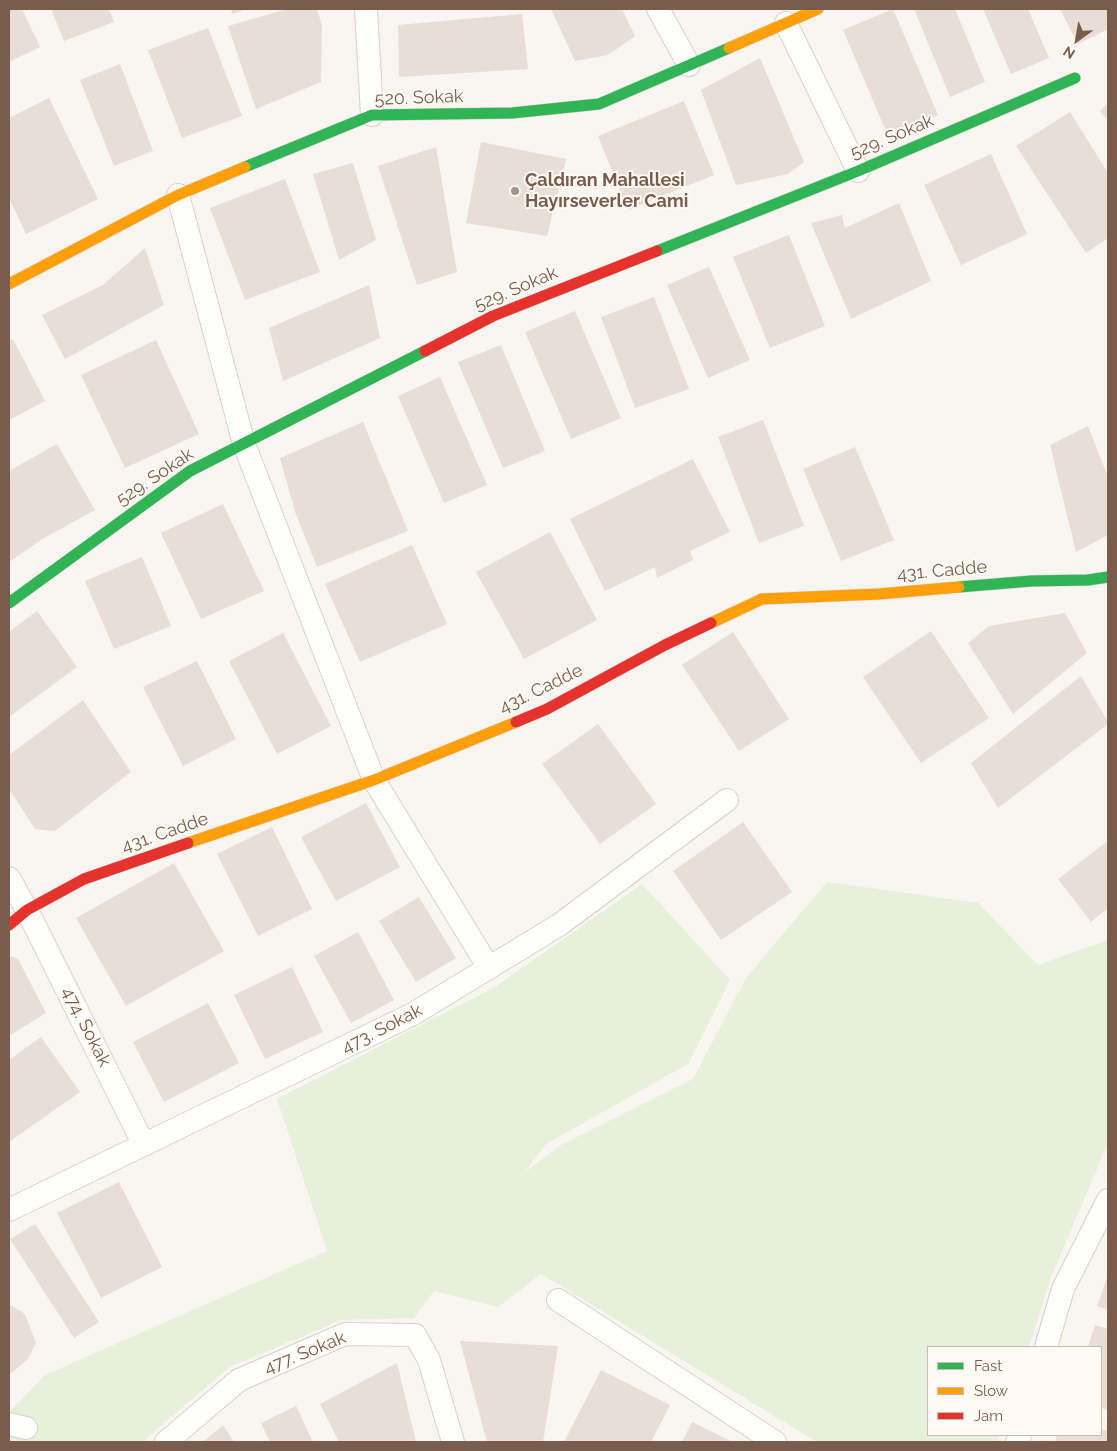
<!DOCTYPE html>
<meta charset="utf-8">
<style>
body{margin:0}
#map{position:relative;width:1117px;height:1451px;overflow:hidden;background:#f9f5f0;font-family:Raleway,sans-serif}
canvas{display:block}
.frame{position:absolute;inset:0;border:10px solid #7a5c4d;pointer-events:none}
.legend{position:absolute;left:927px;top:1346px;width:175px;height:90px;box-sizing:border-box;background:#fffaf3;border:1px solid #cabbb1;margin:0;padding:6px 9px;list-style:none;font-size:15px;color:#7a5c4d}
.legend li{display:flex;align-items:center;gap:10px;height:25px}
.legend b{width:25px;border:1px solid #cabbb1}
.north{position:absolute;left:1052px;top:15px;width:50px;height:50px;-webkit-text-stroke:4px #fffaf3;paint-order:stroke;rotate:212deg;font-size:14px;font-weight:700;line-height:20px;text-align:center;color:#7a5c4d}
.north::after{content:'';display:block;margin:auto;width:18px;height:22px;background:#7a5c4d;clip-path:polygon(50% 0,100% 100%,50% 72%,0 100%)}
</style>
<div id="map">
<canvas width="1117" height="1451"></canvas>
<div class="frame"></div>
<ul class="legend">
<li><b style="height:6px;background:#30b455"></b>Fast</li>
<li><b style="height:6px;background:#ff9f0a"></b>Slow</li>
<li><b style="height:6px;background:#e5322d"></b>Jam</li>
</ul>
<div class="north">N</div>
</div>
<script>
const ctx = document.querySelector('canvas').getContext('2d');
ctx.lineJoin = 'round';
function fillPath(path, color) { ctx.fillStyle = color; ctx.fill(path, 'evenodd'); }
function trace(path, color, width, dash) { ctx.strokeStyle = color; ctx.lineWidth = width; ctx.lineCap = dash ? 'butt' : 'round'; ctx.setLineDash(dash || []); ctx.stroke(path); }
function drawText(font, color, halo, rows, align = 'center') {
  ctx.font = font + ' Raleway,sans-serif'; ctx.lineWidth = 4; ctx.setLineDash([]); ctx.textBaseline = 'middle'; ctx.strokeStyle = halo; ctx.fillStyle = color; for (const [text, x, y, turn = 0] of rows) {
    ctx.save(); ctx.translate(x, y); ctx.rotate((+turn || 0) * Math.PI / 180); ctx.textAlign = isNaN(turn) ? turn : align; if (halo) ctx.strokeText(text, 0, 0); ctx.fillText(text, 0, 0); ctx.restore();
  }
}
const green = new Path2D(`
 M827,882l151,21 60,62 70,-25v203l-57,134 -22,70h-101v88h72l-2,7h-181l-276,-168 -43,33 -64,-16 -20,27 -73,2 -111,47 -80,68 -5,7h-136v-30l36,-37 282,-124 -50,-152 218,-112 147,-103 88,96 -42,84 -142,80 -21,28 36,-27 132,-66 53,-101z`);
const building = new Path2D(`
 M9,9h13l18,38 -31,15z
 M51,9h58l5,13 -50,19z
 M231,9h16l-15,5z
 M287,9h30l5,16 -1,57 -65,27 -28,-83z
 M551,9h71l13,27 -27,19 -33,6z
 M893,9l45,106 -50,21 -45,-106z
 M914,9h41l30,73 -35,15z
 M983,9h45l21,49 -38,16z
 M1060,9h48v20l-30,15z
 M522,14l6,55 -129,8 -1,-52z
 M208,28l34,88 -60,22 -34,-88z
 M760,58l44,104 -16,12 -52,11 -35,-95z
 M120,64l33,87 -39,15 -34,-86z
 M49,98l49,101 -72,35 -17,-36v-80z
 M684,101l30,74 -86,35 -30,-74z
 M1108,103v18l-8,-10z
 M1070,112l38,61v65l-22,15 -70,-107z
 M481,142l85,17 -19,77 -81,-13z
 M436,147l21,125 -40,13 -39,-119z
 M991,154l36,80 -66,31 -37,-80z
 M353,163l23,77 -37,20 -26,-86z
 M285,179l35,93 -75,28 -35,-92z
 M899,203l32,78 -80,38 -40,-96 31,-8 3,13z
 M789,235l36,91 -55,22 -37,-91z
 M145,248l19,57 -99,54 -23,-44 61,-30z
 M709,267l41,93 -42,18 -41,-93z
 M369,285l11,53 -97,43 -14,-53z
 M654,297l35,92 -54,19 -34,-91z
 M575,311l46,107 -50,21 -46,-107z
 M13,339l32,62 -36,19v-79z
 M156,340l43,94 -74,34 -44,-93z
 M501,345l44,106 -42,17 -45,-106z
 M440,377l47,108 -43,18 -46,-107z
 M763,420l41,106 -45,17 -41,-106z
 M363,422l45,109 -91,36 -22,-55 -15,-54z
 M1088,426l20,51v58l-32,17 -26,-107z
 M57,444l38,66 -51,28 -35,24v-80l2,-2 -2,-5v-4z
 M855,447l39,93 -53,21 -38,-92z
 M693,459l37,73 -40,19 3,9 -36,18 -2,-11 -50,24 -35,-72z
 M223,504l41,87 -63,28 -40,-86z
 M550,532l47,88 -73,39 -48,-87z
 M412,545l35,79 -87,38 -35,-78z
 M142,557l29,69 -57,23 -29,-68z
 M37,611l40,56 -68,50v-85z
 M1065,613l22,40 -74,61 -45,-71 21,-17z
 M931,631l58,87 -68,45 -58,-86z
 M733,632l56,87 -50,32 -57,-86z
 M283,633l48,93 -54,28 -48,-93z
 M197,661l39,78 -53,27 -40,-79z
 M1081,676l27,46v2l-110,84 -27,-45z
 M83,700l48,72 -76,59 -20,-2 -26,-40v-34z
 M598,724l58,80 -56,40 -58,-80z
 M366,803l34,64 -64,34 -35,-64z
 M743,822l49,70 -71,48 -48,-69z
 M272,827l40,82 -54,27 -41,-82z
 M1108,841v67l-17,14 -33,-43z
 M174,863l50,88 -98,55 -50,-88z
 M419,897l37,61 -40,24 -37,-61z
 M358,932l36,68 -43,23 -37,-67z
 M11,956l7,3 28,54 -37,23v-79z
 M292,967l31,65 -58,27 -31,-64z
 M208,1003l31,60 -75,39 -31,-60z
 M41,1037l39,55 -71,50v-82z
 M119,1182l43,85 -61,31 -44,-85z
 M35,1224l64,98 -25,16 -64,-99z
 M1108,1275v35l-11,-4z
 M9,1304l16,10 11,29 -8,16 -19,16z
 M1095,1325l13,4v81l-7,-2v-61h-13z
 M460,1341l98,5 -15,96h-56z
 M397,1363l19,79h-77l-19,-38z
 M601,1370l69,35 -19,37h-87z
 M296,1406l17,36h-43l-9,-19z
 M692,1422l41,20h-51z
 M223,1425l11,17h-31z
 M1101,1429l7,2v11h-53l2,-7h44z`);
const street = new Path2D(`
 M366,9l6,106
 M658,9l31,56
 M786,23l72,148
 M178,195l66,249 130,336 115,188
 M9,878l18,32 117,235
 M9,1210l404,-196 146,-89 168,-125
 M558,1300l217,142
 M1046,1347l17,-58 45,-89
 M9,1424l17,4
 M166,1442l73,-62 106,-46 70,1 14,25 24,82
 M1017,1442l3,-7`);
const fast = new Path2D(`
 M245,167l127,-52 140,-2 87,-9 130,-56
 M657,251l201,-80 217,-93
 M959,587l72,-6 57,-1 20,-3
 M9,603l181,-132 235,-120`);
const slow = new Path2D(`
 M729,48l89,-39
 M9,284l169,-89 67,-28
 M711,623l51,-24 117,-5 80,-7
 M188,843l186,-63 142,-58`);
const jam = new Path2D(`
 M425,351l68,-35 164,-65
 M516,722l31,-13 118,-64 46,-22
 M9,925l18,-15 57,-31 104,-36`);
const markers = [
 [515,191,5,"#a69286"]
];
const streetNames = [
 ["520. Sokak",419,98,-2],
 ["529. Sokak",892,137,-23],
 ["529. Sokak",516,289,-23],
 ["529. Sokak",155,477,-34],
 ["431. Cadde",942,571,-5],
 ["431. Cadde",541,689,-26],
 ["431. Cadde",165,833,-19],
 ["474. Sokak",86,1027,63],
 ["473. Sokak",382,1029,-27],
 ["477. Sokak",305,1353,-22]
];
const poiNames = [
 ["Çaldıran Mahallesi",525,181],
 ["Hayırseverler Cami",525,202]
];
fillPath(green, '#e7f0db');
fillPath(building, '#e6ded7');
trace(street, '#d7d1cb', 24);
trace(fast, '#d9d2cb', 12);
trace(slow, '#d9d2cb', 12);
trace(jam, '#d9d2cb', 12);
trace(street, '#fefefd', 22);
trace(fast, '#30b455', 11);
trace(slow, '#ff9f0a', 11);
trace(jam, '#e5322d', 11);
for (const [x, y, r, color] of markers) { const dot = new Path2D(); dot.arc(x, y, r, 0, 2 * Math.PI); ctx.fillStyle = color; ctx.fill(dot); trace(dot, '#fffaf3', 2); }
drawText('18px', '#7a5c4d', '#fffaf3', streetNames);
drawText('bold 18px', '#7a5c4d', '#fffaf3', poiNames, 'left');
</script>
